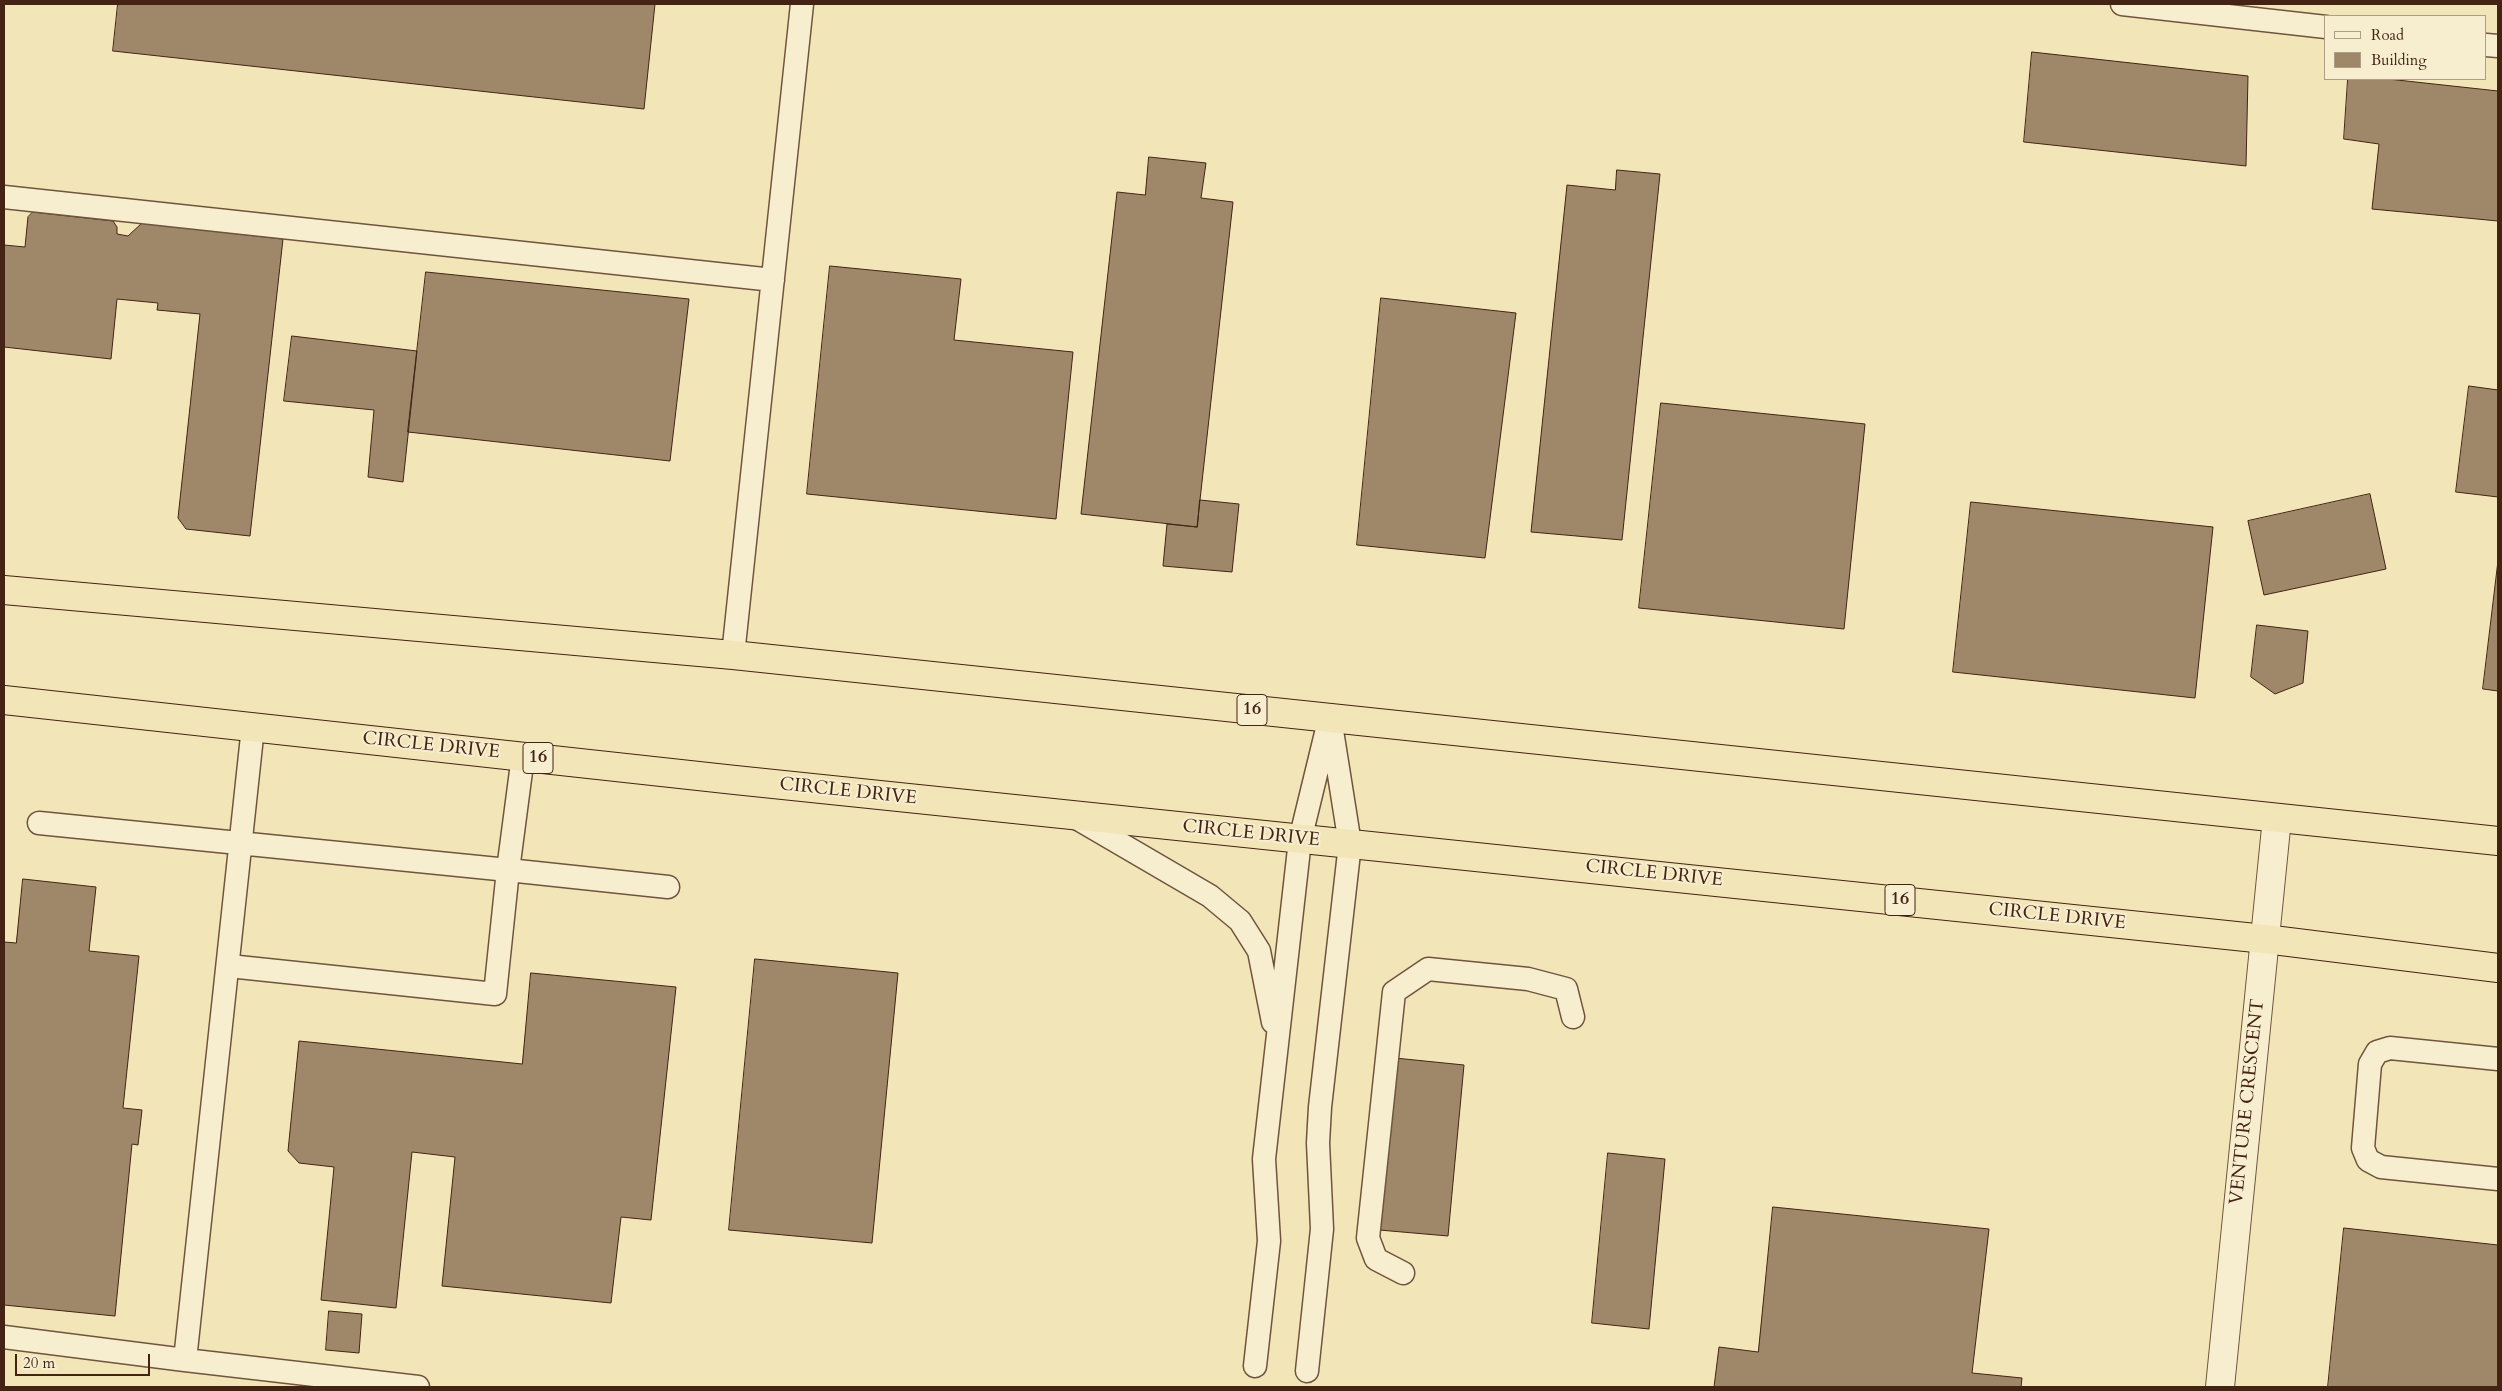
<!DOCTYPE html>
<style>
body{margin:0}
#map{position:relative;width:2502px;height:1391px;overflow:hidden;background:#f2e5b7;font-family:Cardo,serif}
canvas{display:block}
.frame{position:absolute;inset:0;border:5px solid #442315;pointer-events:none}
.legend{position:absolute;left:2324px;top:15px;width:162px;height:65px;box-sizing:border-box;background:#f7eed0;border:1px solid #af9d85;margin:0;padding:6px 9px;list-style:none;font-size:15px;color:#442315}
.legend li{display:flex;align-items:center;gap:10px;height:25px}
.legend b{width:25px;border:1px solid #af9d85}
.scale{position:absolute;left:15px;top:1354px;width:135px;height:22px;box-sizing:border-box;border:2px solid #442315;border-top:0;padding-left:6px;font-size:15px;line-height:18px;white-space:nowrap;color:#442315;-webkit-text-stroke:4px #f7eed0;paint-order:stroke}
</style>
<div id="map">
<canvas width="2502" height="1391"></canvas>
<div class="frame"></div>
<ul class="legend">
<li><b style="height:6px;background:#f7eed0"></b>Road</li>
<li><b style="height:14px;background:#9e8869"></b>Building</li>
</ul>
<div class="scale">20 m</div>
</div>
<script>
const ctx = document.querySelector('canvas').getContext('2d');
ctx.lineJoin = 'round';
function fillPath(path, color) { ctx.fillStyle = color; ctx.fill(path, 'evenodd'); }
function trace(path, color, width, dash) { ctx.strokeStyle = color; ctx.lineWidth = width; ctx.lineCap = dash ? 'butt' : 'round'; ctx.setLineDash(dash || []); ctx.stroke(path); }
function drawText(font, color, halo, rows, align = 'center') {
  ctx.font = font + ' Cardo,serif'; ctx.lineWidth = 4; ctx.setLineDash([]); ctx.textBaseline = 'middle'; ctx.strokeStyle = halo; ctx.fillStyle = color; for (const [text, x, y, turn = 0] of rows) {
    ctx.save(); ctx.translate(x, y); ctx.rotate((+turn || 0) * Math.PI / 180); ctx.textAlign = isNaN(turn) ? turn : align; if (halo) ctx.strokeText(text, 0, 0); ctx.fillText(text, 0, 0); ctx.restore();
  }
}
const building = new Path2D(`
 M118,4h537l-11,105 -531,-58z
 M2032,52l216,24 -2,90 -222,-24z
 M2348,79h40l110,12v130l-126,-12 7,-65 -35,-5z
 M1149,157l57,6 -5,35 32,4 -36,325 -116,-13 36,-322 28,3z
 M1617,170l43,4 -38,366 -91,-8 36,-347 48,5z
 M33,212l80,9 4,6v7l11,2 14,-13 141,16 -33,297 -64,-7 -8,-11 22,-204 -43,-4 1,-7 -41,-4 -6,60 -107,-12v-102l21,2 3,-30z
 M830,266l131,13 -7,61 119,12 -17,167 -249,-25z
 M426,272l263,27 -19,162 -262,-29z
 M1381,298l135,15 -31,245 -128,-13z
 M292,336l125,15 -14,131 -35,-5 6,-67 -90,-9z
 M2469,386l29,4v107l-42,-5z
 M1661,403l204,21 -21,205 -205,-21z
 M2370,494l16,75 -122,26 -16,-74z
 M1200,500l39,4 -7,68 -69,-6 4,-42 30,3z
 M1971,502l242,25 -18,171 -242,-26z
 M2498,561v130l-15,-2z
 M2257,625l51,6 -5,52 -28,11 -24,-17z
 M23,879l73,8 -7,64 50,5 -16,152 19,2 -4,35 -6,-1 -17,172 -111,-11v-363l12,1z
 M755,959l143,14 -26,270 -143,-13z
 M531,973l145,14 -25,233 -30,-3 -10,86 -169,-17 13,-129 -43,-5 -16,156 -75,-8 13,-133 -35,-4 -11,-12 11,-110 223,23z
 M1395,1058l69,7 -16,171 -69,-6z
 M1608,1153l57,6 -16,170 -57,-6z
 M1773,1207l216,22 -17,144 50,5 -1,9h-307l5,-40 39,5z
 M2344,1228l154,17v142h-170z
 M329,1311l33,3 -3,39 -33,-3z`);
const service = new Path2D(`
 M2122,4l204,23
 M2486,45l12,1
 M4,197l769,83
 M733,655l69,-651
 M1073,816l137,80 30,25 19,30 14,71
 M39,823l469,47 15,-114
 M229,966l266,28 13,-124 160,17
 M2498,1059l-108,-11 -13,4 -7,12 -7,84 5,12 13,7 117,12
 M1403,1273l-27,-14 -8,-21 26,-246 34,-23 100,10 38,10 7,28
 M4,1337l181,23 68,-633
 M185,1360l233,27
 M1255,1366l14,-125 -5,-82 36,-319 27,-111
 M1307,1371l15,-142 -4,-86 2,-36 30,-263 -20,-126`);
const minor = new Path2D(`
 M2220,1387l57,-569`);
const trunk = new Path2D(`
 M4,590l729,65 1765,186
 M4,700l731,80 1530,159 233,29`);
const shields = [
 [1252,710,30],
 [538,758,30],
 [1900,900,30]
];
const shieldNames = [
 ["16",1252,710],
 ["16",538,758],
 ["16",1900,900]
];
const streetNames = [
 ["CIRCLE DRIVE",431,746,6],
 ["CIRCLE DRIVE",848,792,6],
 ["CIRCLE DRIVE",1251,834,6],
 ["CIRCLE DRIVE",1654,874,6],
 ["CIRCLE DRIVE",2057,917,6],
 ["VENTURE CRESCENT",2248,1102,-84]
];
fillPath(building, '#9e8869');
trace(building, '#442315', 1);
trace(service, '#70543e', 25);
trace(minor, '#70543e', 30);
trace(trunk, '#442315', 30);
trace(service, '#f7eed0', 22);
trace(minor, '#f7eed0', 28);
trace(trunk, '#f2e5b7', 28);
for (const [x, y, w] of shields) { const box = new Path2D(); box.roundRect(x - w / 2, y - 15.5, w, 31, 4); ctx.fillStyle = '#f7eed0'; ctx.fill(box); trace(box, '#442315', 1); }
drawText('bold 18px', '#442315', null, shieldNames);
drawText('19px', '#442315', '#f7eed0', streetNames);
</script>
